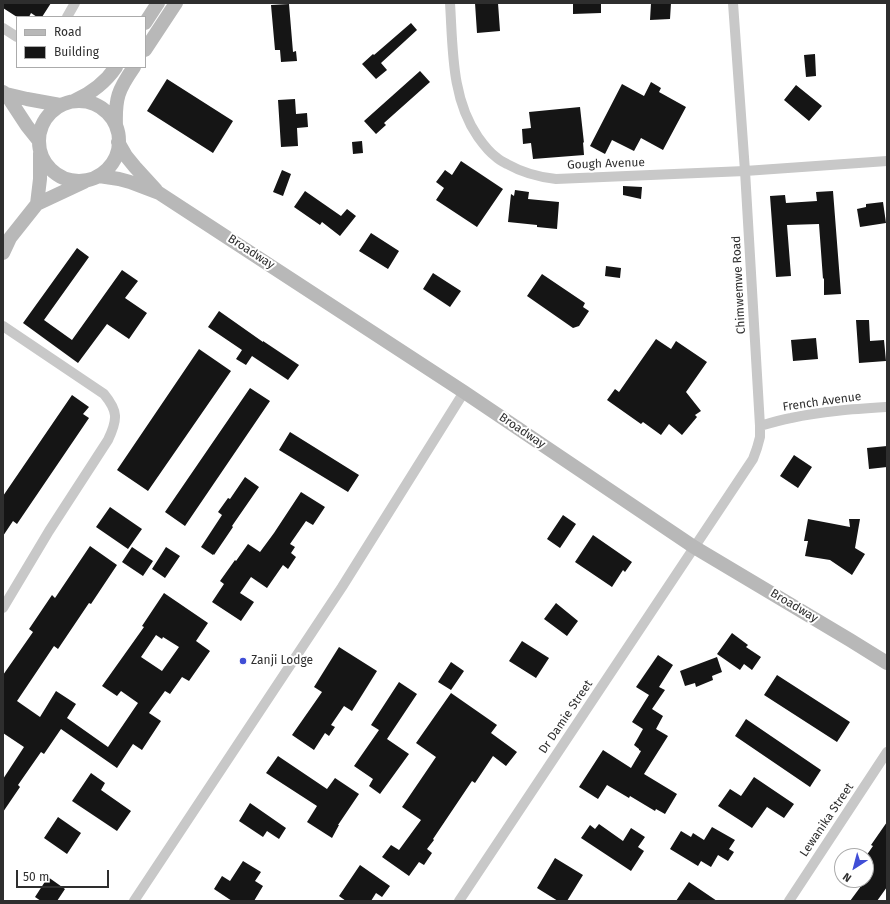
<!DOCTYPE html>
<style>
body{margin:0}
#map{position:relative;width:890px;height:904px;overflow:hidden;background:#fff;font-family:"Fira Sans",sans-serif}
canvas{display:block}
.frame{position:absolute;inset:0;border:4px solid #2e2e2e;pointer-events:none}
.legend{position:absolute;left:16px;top:16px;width:130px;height:52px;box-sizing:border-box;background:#fff;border:1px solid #ababab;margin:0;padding:5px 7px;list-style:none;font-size:12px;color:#2e2e2e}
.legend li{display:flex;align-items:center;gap:8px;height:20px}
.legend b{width:20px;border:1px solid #ababab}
.north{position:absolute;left:834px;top:848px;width:40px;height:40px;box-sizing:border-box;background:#fff;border:1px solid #ababab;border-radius:50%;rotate:216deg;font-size:11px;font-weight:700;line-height:16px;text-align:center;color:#2e2e2e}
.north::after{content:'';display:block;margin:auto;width:14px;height:18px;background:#404ed6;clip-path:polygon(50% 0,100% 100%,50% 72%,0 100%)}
.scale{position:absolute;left:16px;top:870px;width:93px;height:18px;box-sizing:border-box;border:2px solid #2e2e2e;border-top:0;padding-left:5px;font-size:12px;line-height:14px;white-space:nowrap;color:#2e2e2e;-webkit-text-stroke:3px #fff;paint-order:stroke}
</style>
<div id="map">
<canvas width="890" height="904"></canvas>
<div class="frame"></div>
<ul class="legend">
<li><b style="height:5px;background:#b8b8b8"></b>Road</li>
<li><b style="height:11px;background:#151515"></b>Building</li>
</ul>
<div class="north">N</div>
<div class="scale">50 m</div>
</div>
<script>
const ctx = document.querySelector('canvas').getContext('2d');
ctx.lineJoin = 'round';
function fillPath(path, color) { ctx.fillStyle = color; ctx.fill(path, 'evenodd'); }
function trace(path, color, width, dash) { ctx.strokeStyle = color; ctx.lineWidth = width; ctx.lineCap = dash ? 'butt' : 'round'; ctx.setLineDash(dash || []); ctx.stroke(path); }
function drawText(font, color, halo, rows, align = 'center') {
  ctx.font = font + ' "Fira Sans",sans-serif'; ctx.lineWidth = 4; ctx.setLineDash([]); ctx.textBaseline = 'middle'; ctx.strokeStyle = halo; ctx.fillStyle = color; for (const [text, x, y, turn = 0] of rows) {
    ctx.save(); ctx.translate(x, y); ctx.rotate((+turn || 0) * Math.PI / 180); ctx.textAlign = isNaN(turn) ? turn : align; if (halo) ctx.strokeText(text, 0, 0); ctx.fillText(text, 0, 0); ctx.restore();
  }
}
const building = new Path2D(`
 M3,3h48l-9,14h-5l-6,-4 -2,4h-12l-14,-9z
 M475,3h23l2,28 -23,2z
 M573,3h28v10l-28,1z
 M651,3h20l-1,16 -20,1z
 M289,4l4,48 3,-1 1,10 -16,1 -1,-12h-5l-4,-45z
 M411,23l6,7 -36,33 6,7 -11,9 -14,-15 11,-10 1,1z
 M815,54l1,22 -10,1 -2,-22z
 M420,71l10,11 -46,41 2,2 -10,9 -12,-13z
 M167,79l66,42 -20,32 -66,-42z
 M651,82l10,6 -2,4 27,15 -23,43 -22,-12 -7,13 -22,-11 -7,14 -15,-8 32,-62 22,12z
 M796,85l26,21 -13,15 -25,-21z
 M295,99l1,15 11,-1 1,14 -11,1 1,18 -17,1 -3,-47z
 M580,107l4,36 -1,-1 1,13 -51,4 -2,-16 -8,1 -1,-15 9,-1 -2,-16z
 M362,141l1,12 -10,1 -1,-12z
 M461,161l42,28 -26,38 -41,-27 8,-12 -8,-6 9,-12 7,5z
 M282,170l9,4 -8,22 -10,-4z
 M623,186l19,1 -1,12 -18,-4z
 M515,190l14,2 -1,7 31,3 -2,27 -20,-2v-2l-29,-3 3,-28 3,2z
 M305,191l36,25 6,-7 9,7 -16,20 -18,-14 -2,3 -26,-18z
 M833,191l8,103 -17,1v-17l-1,1 -4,-55 -32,1 4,51 -15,1 -6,-81 15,-1 1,8 31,-2 -1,-9z
 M883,202l3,21 -26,4 -3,-18 9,-2v-3z
 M371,233l28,18 -11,18 -29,-18z
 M77,248l12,9 -45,63 28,20 50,-70 16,11 -13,17 22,15 -18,26 -22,-15 -29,39 -55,-40z
 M606,266l15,2 -1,10 -15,-2z
 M433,273l28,18 -11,16 -27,-18z
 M542,274l43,29 -2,4 6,4 -10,15 -6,2 -46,-32z
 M219,311l44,31v-1l36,24 -11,15 -36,-24 -6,9 -10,-6 6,-9 -34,-23z
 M856,320h13l1,21 14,-1 2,21 -27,2z
 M816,338l2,21 -25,2 -2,-21z
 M656,339l15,10 5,-8 31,21 -21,30 15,19 -6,4 2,2 -15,18 -13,-11 -8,11 -18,-13 -2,2 -34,-24 8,-11 4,3z
 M199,349l32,22 -83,120 -31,-21z
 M250,388l20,13 -85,125 -20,-14z
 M72,395l17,12 -6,7 6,4 -72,106 -4,-3 -10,15v-40z
 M290,432l69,43 -11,17 -69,-42z
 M887,446v21l-18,2 -2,-21z
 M794,455l18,12 -14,21 -18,-12z
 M245,477l14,10 -27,39 1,1 -19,28v-1l-1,1 -12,-8 21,-32 -4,-3 10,-14 2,1z
 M301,492l24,15 -12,18 -7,-4 -16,23 5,3 -4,6 5,4 -8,12 -5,-4 -16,23 -16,-11 -11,16 14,9 -13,19 -29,-19 12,-18 -4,-3 15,-21 1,1 12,-17 12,8 14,-19z
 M110,507l32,22 -14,20 -32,-22z
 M563,515l13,9 -16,24 -13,-9z
 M808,519l42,8 -1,-8h11l-5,29 10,6 -13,21 -22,-15 -25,-4 3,-15h-4z
 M593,535l39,27 -7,10 -2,-2 -11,17 -37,-25z
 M90,546l27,19 -26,39 -2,-1 -31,46 -4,-3 -37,55 23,16 16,-26 20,13 -9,14 41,29 30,-44 -17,-12 -4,5 -15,-10 42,-59 -2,-1 22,-33 44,30 -12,18 14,10 -21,30 -7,-4 -12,17 -5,-3 -16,22 12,8 -19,29 -9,-6 -16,24 -56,-39 -17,25 -3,-2 -23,33 2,2 -17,25v-33l21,-32 -21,-14v-58l30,-43 -4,-3 23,-34 3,3zM156,635l6,4 1,-2 16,10 -17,24 -21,-14z
 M132,547l21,14 -10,15 -21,-14z
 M166,547l14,9 -15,22 -13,-9z
 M556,603l22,18 -11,15 -23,-17z
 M732,633l16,12 -2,2 15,10 -9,13 -8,-6 -4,6 -23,-16z
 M522,641l27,17 -13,20 -27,-17z
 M339,647l38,24 -25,40 -8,-5 -13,19 4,2 -6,9 -4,-3 -11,17 -22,-15 30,-43 -8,-5z
 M658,655l15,10 -14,22 6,3 -13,19 11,7 -7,13 12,7 -24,38 33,20 -12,20 -9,-5 -1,2 -25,-15 -1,2 -22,-13 -9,14 -19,-12 24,-37 28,18 10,-17 -2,-1v-1l-5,-4 9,-16 -11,-7 17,-27 -13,-8z
 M717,657l5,15 -10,4 1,4 -17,7 -1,-4 -10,3 -5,-15z
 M451,662l13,9 -13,19 -13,-8z
 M777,675l73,47 -13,20 -73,-47z
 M399,682l18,12 -30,45 22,15 -29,40 -11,-8 4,-7 -19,-13 25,-36 -8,-5z
 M451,693l46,32 -6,8 26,19 -11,14 -13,-10 -18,27 -3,-2 -39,58 1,1 -7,9 5,4 -8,12 -5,-3 -10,14 -27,-19 9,-12 8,5 22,-30 -19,-13 34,-50 -20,-14z
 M746,719l75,51 -11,17 -75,-51z
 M278,756l49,33 8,-11 24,16 -21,31h1l-7,13 -25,-16 10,-16 -51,-33z
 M91,773l14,10 -4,7 30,21 -14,20 -45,-30z
 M754,777l40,27 -10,14 -17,-11 -15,21 -34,-22 12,-17 11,7z
 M250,803l36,25 -7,11 -12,-8 -4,6 -24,-16z
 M58,817l23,16 -14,21 -23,-16z
 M887,822v65l-10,14h-27l20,-27 -4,-3v-15l7,-10 -2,-1z
 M599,824l24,17 8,-13 14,9 -7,10 6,4 -13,20 -50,-33 9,-13 5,4z
 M712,827l23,13 -6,9 5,3 -6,9 -10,-6 -7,12 -10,-6 -3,5 -28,-17 11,-18 10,6 2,-4 11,7z
 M555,858l28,17 -16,26h-9l-21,-13z
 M243,861l18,11 -6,9 8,5 -9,15h-22l-18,-12 8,-13 8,5z
 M360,865l30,21 -8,11 -6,-4 -5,8h-25l-7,-5z
 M48,877l17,12 -8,12h-16l-6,-4z
 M689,882l28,19h-41z`);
const minor = new Path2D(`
 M450,3c3,45 1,95 28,134 5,7 11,15 18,20 3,3 7,5 11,7 16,9 30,13 49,15l189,-8 142,-10
 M67,17l8,-14
 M3,28l14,9
 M3,326l101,68c14,17 14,25 4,46l-59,91 -46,77
 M760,426c10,-3 20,-6 31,-8 31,-7 64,-9 96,-11
 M134,901l208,-314 122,-195
 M459,901l288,-433 6,-9 4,-11 3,-11v-11l-15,-255 -12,-168
 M789,901l98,-149`);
const secondary = new Path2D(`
 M145,23l13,-20
 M145,50l31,-47
 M3,92l3,2 21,5 33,6
 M6,94l21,32 12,15
 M74,101c18,-8 31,-18 42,-34
 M39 141a40 40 0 1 1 80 0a40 40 0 1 1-80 0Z
 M116,126c-1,-28 2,-36 18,-59
 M118,142l8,14 9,11 21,23
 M99,176l20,3 11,3 29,11 305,199 230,155 156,93 37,23
 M37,204l3,-25v-26
 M3,253l7,-15 27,-34 47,-22`);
const markers = [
 [243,661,4,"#404ed6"]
];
const streetNames = [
 ["Gough Avenue",606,164,-2],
 ["Broadway",251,252,33],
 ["Chimwemwe Road",739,285,-93],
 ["French Avenue",822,402,-8],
 ["Broadway",522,431,34],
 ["Broadway",794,606,31],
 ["Dr Damie Street",566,717,-56],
 ["Lewanika Street",827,820,-56]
];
const poiNames = [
 ["Zanji Lodge",251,661]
];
fillPath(building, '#151515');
trace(minor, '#c8c8c8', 10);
trace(secondary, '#b8b8b8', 14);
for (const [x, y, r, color] of markers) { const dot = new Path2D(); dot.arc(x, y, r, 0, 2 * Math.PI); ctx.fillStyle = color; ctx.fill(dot); trace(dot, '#fff', 1.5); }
drawText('12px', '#2e2e2e', '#fff', streetNames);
drawText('12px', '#2e2e2e', '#fff', poiNames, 'left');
</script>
